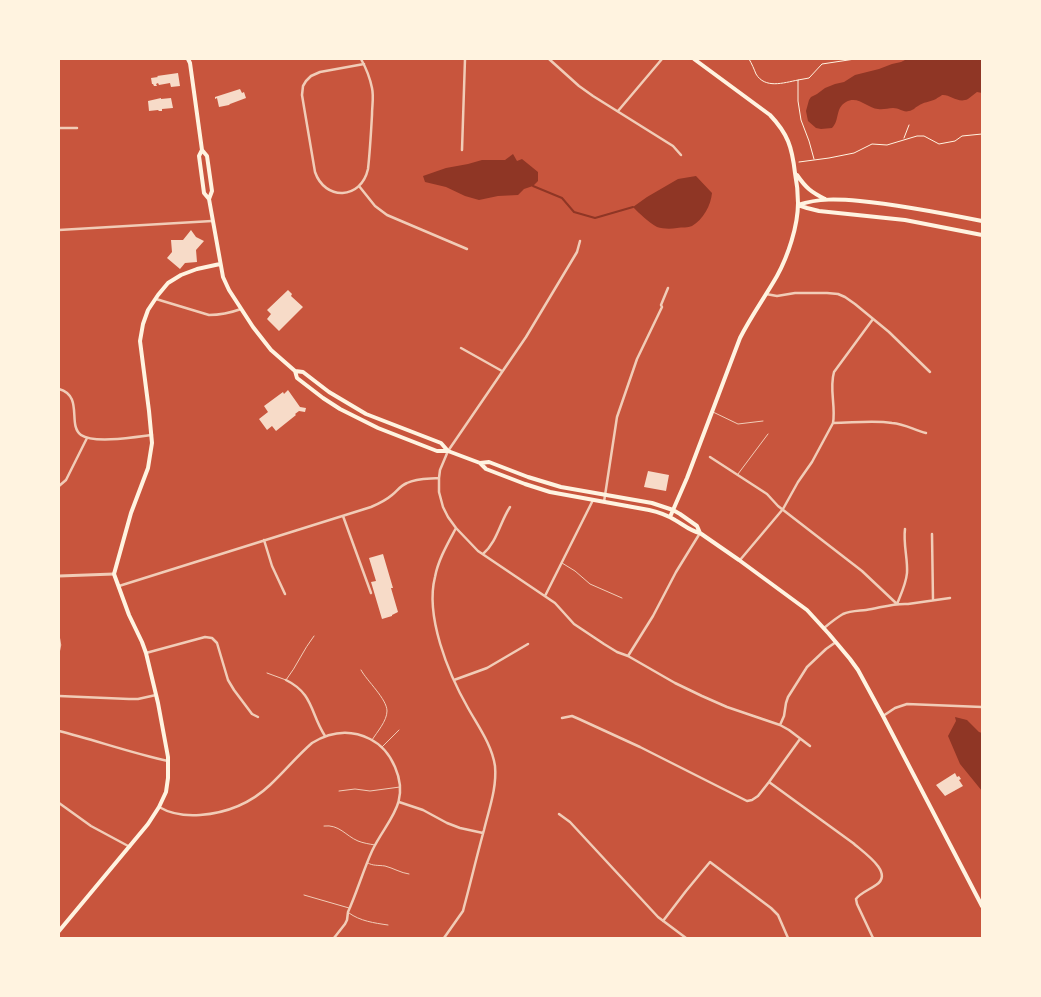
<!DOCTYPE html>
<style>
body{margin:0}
#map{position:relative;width:1041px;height:997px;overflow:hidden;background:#c8553d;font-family:Rubik,sans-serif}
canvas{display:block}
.frame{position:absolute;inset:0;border:60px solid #fff3e0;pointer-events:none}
</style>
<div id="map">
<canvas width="1041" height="997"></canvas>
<div class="frame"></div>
</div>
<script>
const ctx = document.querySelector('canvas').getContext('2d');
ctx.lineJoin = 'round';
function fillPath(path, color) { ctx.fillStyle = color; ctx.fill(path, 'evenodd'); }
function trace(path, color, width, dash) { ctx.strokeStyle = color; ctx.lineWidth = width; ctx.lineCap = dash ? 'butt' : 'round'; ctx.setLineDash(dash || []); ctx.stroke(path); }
const water = new Path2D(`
 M907,59h75v34l-5,-1c-3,2 -6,5 -9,7 -10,5 -18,-5 -26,-4 -1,1 -5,3 -6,4 -6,3 -13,3 -18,7 -4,2 -3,3 -6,4 -9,4 -11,-2 -19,-2 -5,0 -10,2 -15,1 -11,-1 -20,-14 -32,-7 -11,6 -6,18 -14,26l-11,1 -5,-1 -8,-7 -2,-10 3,-11 2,-3 6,-3 8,-6 10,-4 9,-2 11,-7 24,-6 13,-5 9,-2z
 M513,154l4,7 5,-2 16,13v9l-5,5 -9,3 -6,6 -20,1 -19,4 -14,-4 -19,-9 -21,-5 -2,-6 23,-8 22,-4 14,-4h23z
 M696,176l16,17c-1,12 -9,27 -20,33 -4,2 -10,1 -15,2 -6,1 -14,1 -20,-1 -9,-5 -17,-13 -24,-20l14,-10 31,-18z
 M955,717l12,3 12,12 3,1v58l-22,-27 -12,-28 8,-15z`);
const stream = new Path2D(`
 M533,186l29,12 12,14 21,6 38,-11`);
const building = new Path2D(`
 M178,73l2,13 -9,1 -1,-4 -11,2 -1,-2 -2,1 1,2h-3l-1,-2h-1l-1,-6 7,-1 -1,-1z
 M240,89l2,4 2,-1 2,6 -16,6 -1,1 -10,2 -2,-9 -2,1v-2z
 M161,98v1l10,-1 2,10 -11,1v2h-3l-1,-1 -9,1 -1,-10z
 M191,230l5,7 8,4 -8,9 1,12 -12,1 -5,6 -13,-11 5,-6 -1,-12h12z
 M288,290l4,4 -1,2 12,11 -24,24 -12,-12 4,-5 -4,-4z
 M288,390l12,17 6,1 -1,4 -6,-1 -4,3 1,1 -20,16 -4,-5 -5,4 -8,-11 9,-7 -4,-6 19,-14 1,2z
 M648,471l21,4 -3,16 -22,-4z
 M383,554l10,34h-2l7,24 -6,3v1l-10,3 -11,-37 5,-1 -7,-23z
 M955,773l2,4 2,-1 2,3 -2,1 4,6 -18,10 -9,-11z`);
const path = new Path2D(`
 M749,59c3,5 5,10 7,15 9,15 27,9 42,6
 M904,138l5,-13
 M814,159l-5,-18 -8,-21 -3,-19v-21l11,-2 13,-14 33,-5
 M799,162l30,-4 25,-5 18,-9 15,1 30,-9h7l15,8 16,-3 7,-5 20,-2`);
const service = new Path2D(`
 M713,412l25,12 25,-3
 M738,474l30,-40
 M562,563l13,8 15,13 32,14
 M361,670c6,11 26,29 26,41 0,10 -10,21 -15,29
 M267,673l19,7c11,-14 17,-30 28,-44
 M382,747l17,-17
 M339,791l16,-2 15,2 30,-4
 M324,826c15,-2 22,10 34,15 5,2 11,3 17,4
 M368,863c5,3 10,2 17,3 8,2 16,7 24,8
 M304,895l45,13
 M349,913c11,8 25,10 39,12`);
const minor = new Path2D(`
 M361,59c5,9 9,19 11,29 2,9 0,17 0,27 -1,18 -2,36 -4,54 -7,31 -43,32 -53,3l-11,-65 -2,-12 1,-9 3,-5 5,-5 9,-4 44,-8
 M549,59l30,27 14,10 80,50 8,9
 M618,111l44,-52
 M59,128h18
 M462,150l3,-91
 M359,186l16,20 12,9 80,34
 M59,230l153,-9
 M580,241l-3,11 -51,85 -78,114 -8,19 -1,8v14l4,15 5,10 8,11 22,23 77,52 19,21 30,20 13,8 11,4 47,27 27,13 25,11 53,18 9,5 21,16
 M766,294l11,2 18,-3h32l11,1 7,3 10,7 34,28 41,40
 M156,299l53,16c12,0 21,-2 32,-6
 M461,348l41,23
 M59,389c25,7 8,36 22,46 13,9 55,2 71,0
 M833,423c19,0 40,-3 59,0 13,1 22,7 34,10
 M710,457l57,37 11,12 84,65 35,33
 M59,486l7,-6 21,-42
 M604,502l13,-85 20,-58 25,-52 -1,-2 7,-17
 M343,516l28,77
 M932,534l1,66
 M264,540l8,26 13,28
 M483,554c14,-12 17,-32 27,-47
 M740,560l43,-51 15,-27 14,-20 21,-39c3,-17 -4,-34 1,-51l39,-53
 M119,586l252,-79c7,-3 14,-6 21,-12 5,-4 8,-9 15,-12 10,-5 21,-4 32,-5
 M545,596l48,-96
 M897,604c4,-10 9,-20 10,-31 1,-14 -4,-29 -2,-44
 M824,628c6,-5 12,-10 19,-14 7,-3 15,-3 23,-4 14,-2 27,-7 42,-6l42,-6
 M59,639l1,6 -1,5
 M146,653l59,-16 7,1 5,5 11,37 6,10 18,24 6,3
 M628,656l25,-40 23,-44 24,-39
 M286,680c28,14 24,33 39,56
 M454,680l33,-12 41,-24
 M59,696l70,3h9l18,-4
 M883,716l12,-8 12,-4 75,3
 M562,718l10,-2 7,3 61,28 107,54 5,-1 6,-4 11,-14 31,-43
 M780,725l4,-9 2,-13 2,-6 19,-30 19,-18 10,-7
 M59,731c36,9 72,22 109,30
 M769,782l84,61c10,9 42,30 23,42 -7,5 -16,8 -20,14l1,5 16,34
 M399,802l24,8 24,13 13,5 23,5
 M59,803l32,23 39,21
 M159,807c12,7 27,9 41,8 27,-2 51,-12 70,-30 15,-14 27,-29 42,-42 18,-11 38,-14 58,-4 12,6 20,16 25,28 16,37 -9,54 -23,84 -9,20 -15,41 -24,61l-1,8 -2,4 -11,14
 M559,814l11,8 88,95 28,21
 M663,921l23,-30 24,-29 61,46 7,7 10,23
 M444,938l19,-27 1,-4c7,-26 13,-52 20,-77 5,-21 13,-42 11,-64 -3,-21 -17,-40 -27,-58 -20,-35 -43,-92 -33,-131 3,-17 13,-34 21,-49`);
const tertiary = new Path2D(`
 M59,576l55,-2`);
const secondary = new Path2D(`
 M188,59l2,4 12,87 -3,6 5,37 5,6 14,78 6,13 24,37 18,23 24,21 2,7 26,20 17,11 38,19 59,23h11l32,12 6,6 39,15 25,8 99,18c9,2 18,5 26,10 9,5 15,11 25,13l39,27 68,50 22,24 21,25 8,11 25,46 99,190
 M202,150l5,6 5,35 -3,8
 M797,175c9,13 14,17 28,24
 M798,205l9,3 12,3 86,9 77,15
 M798,205c21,-7 40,-6 62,-4 41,4 82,12 122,20
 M295,371l8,1 26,20 37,22 75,29 7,8
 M480,463l9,-1 39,15 33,10 91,16 21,7 7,4 17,12 3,7
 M670,517l17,-39 53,-140c11,-22 25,-41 37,-62 11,-20 21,-50 21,-73 0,-10 -1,-20 -3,-30 -3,-26 -7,-39 -25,-58l-76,-56
 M59,931l89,-107 11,-17 7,-15 2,-14v-21l-10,-54 -12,-50 -4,-11 -13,-27 -15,-41 17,-61 17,-45 4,-25 -3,-32 -9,-70 3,-17 5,-14 10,-15 10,-12 13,-8 16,-6 23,-5`);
fillPath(water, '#8f3625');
trace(stream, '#8f3625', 2);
fillPath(building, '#f7dbc8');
trace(path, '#fff3e0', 1);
trace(service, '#f1ccb7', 1);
trace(minor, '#f1ccb7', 2.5);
trace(tertiary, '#f1ccb7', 3);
trace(secondary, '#fff3e0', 4);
</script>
